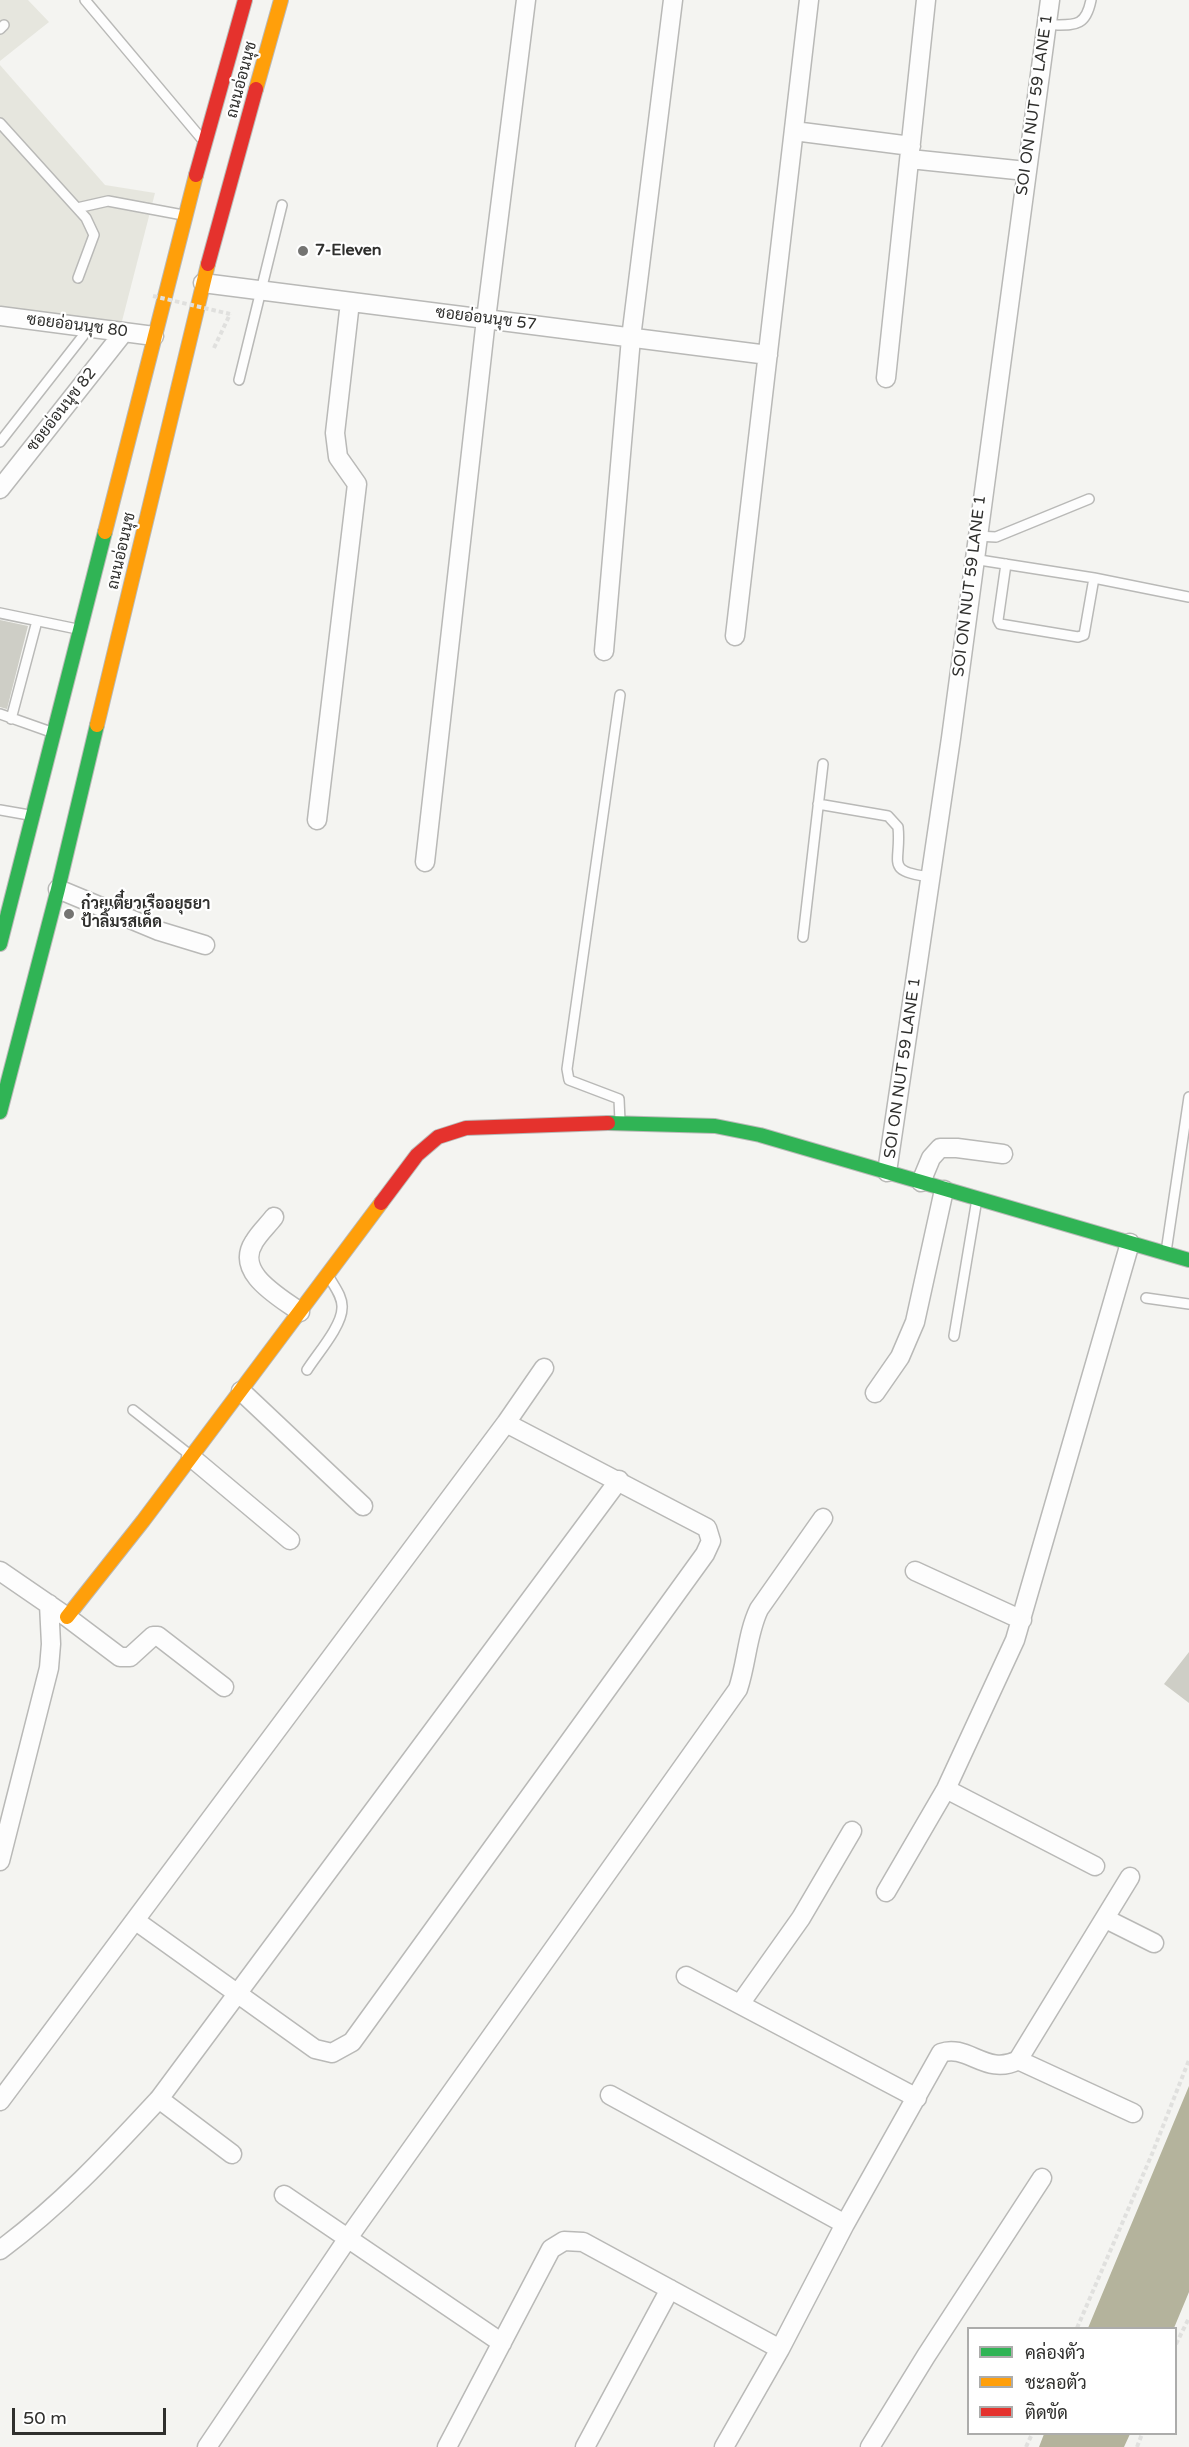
<!DOCTYPE html>
<meta charset="utf-8">
<style>
body{margin:0}
#map{position:relative;width:1189px;height:2447px;overflow:hidden;background:#f4f4f1;font-family:"Varela Round",Sarabun,sans-serif}
canvas{display:block}
.legend{position:absolute;left:967px;top:2327px;width:210px;height:108px;box-sizing:border-box;background:#fff;border:2px solid #acacab;margin:0;padding:8px 10px;list-style:none;font-size:18px;color:#2f2f2d}
.legend li{display:flex;align-items:center;gap:12px;height:30px}
.legend b{width:30px;border:2px solid #acacab}
.scale{position:absolute;left:12px;top:2408px;width:154px;height:27px;box-sizing:border-box;border:3px solid #2f2f2d;border-top:0;padding-left:8px;font-size:18px;line-height:21px;white-space:nowrap;color:#2f2f2d;-webkit-text-stroke:4px #fff;paint-order:stroke}
</style>
<div id="map">
<canvas width="1189" height="2447"></canvas>
<ul class="legend">
<li><b style="height:8px;background:#30b455"></b>คล่องตัว</li>
<li><b style="height:8px;background:#ff9f0a"></b>ชะลอตัว</li>
<li><b style="height:8px;background:#e5322d"></b>ติดขัด</li>
</ul>
<div class="scale">50 m</div>
</div>
<script>
const ctx = document.querySelector('canvas').getContext('2d');
ctx.lineJoin = 'round';
function fillPath(path, color) { ctx.fillStyle = color; ctx.fill(path, 'evenodd'); }
function trace(path, color, width, dash) { ctx.strokeStyle = color; ctx.lineWidth = width; ctx.lineCap = dash ? 'butt' : 'round'; ctx.setLineDash(dash || []); ctx.stroke(path); }
function drawText(font, color, halo, rows, align = 'center') {
  ctx.font = font + ' "Varela Round",Sarabun,sans-serif'; ctx.lineWidth = 4.5; ctx.setLineDash([]); ctx.textBaseline = 'middle'; ctx.strokeStyle = halo; ctx.fillStyle = color; for (const [text, x, y, turn = 0] of rows) {
    ctx.save(); ctx.translate(x, y); ctx.rotate((+turn || 0) * Math.PI / 180); ctx.textAlign = isNaN(turn) ? turn : align; if (halo) ctx.strokeText(text, 0, 0); ctx.fillText(text, 0, 0); ctx.restore();
  }
}
const built = new Path2D(`
 M0,0h28l21,22 -49,39z
 M0,65l105,120 50,8 -34,132 -121,-19z`);
const water = new Path2D(`
 M1189,2086v206l-15,36h-86z
 M1044,2434h86l-6,13h-85z`);
const building = new Path2D(`
 M0,620l28,6 -21,83 -7,-2z
 M1189,1652v51l-25,-19z`);
const path = new Path2D(`
 M214,348l16,-34
 M1077,2328l75,-174 37,-94
 M1176,2344l13,-26
 M1026,2447l6,-13
 M1137,2447l5,-13`);
const lane = new Path2D(`
 M85,0l116,138
 M1046,25c26,-1 39,5 45,-25
 M0,29l4,-4
 M0,123l86,95 8,17 -16,43
 M77,208l31,-7 75,14
 M239,380l43,-175
 M0,442l90,-115
 M976,536l20,1 93,-38
 M973,559l121,19 95,19
 M1006,564l-8,56 2,4 78,13 6,-2 10,-57
 M0,613l77,16
 M620,695l-53,374 2,11 50,19 1,22
 M0,714l51,18
 M11,719l26,-98
 M818,804l70,12 10,11c4,36 -15,44 33,50
 M0,810l29,5
 M803,937l20,-173
 M1166,1252l23,-155
 M1146,1298l43,6
 M954,1336l23,-137
 M307,1370c10,-16 35,-44 35,-62 1,-11 -8,-22 -13,-31
 M133,1410l57,45`);
const street = new Path2D(`
 M794,131l117,15
 M910,159l116,12
 M203,283l565,72
 M0,316l154,20
 M886,378l40,-378
 M0,489l124,-157
 M735,636l74,-636
 M604,651l27,-313 42,-338
 M317,820l40,-336 -19,-27 -3,-24 15,-131
 M425,862l61,-543 40,-319
 M58,889l101,42 46,14
 M887,1172l64,-434 99,-738
 M921,1182l10,-24 9,-10h17l46,6
 M274,1217c-6,8 -15,16 -20,25 -20,31 26,55 46,70
 M241,1391l122,115
 M875,1393l25,-36 15,-35 29,-132
 M191,1457l99,83
 M0,1571l67,46 53,40h10l23,-21h5l66,51
 M915,1571l107,49
 M946,1789l149,77
 M0,1861l49,-193 2,-24 -2,-40
 M886,1892l60,-103 69,-149 115,-397
 M1106,1919l48,24
 M136,1921l179,128 17,4 20,-11 353,-488 6,-13 -4,-13 -201,-105
 M686,1976l231,122
 M740,2004l61,-86 51,-87
 M1018,2060l115,53
 M610,2095l235,129
 M159,2099l73,55
 M0,2101l506,-678 38,-55
 M284,2195l218,148
 M0,2250c61,-45 108,-96 159,-151l460,-619
 M207,2447l141,-209 390,-549c9,-27 9,-55 21,-80l64,-91
 M447,2447l104,-198 13,-8 19,1 197,107
 M585,2447l85,-158
 M724,2447l56,-98 65,-125 96,-171c26,-10 46,24 77,7l112,-183
 M870,2447l56,-91 116,-178`);
const fast = new Path2D(`
 M0,944l105,-412
 M0,1112l58,-223 39,-164
 M608,1123l107,3 45,9 429,125`);
const slow = new Path2D(`
 M256,89l25,-89
 M105,532l91,-357
 M97,725l111,-461
 M67,1617l76,-96 238,-318`);
const jam = new Path2D(`
 M196,175l49,-175
 M208,264l48,-175
 M381,1203l36,-48 21,-18 28,-9 142,-5`);
const pathBridge = new Path2D(`
 M153,296l77,18`);
const markers = [
 [303,251,6,"#747472"],
 [69,914,6,"#747472"]
];
const streetNames = [
 ["ถนนอ่อนนุช",242,80,-75],
 ["SOI ON NUT 59 LANE 1",1035,105,-82],
 ["ซอยอ่อนนุช 57",486,319,7],
 ["ซอยอ่อนนุช 80",77,326,7],
 ["ซอยอ่อนนุช 82",62,410,-52],
 ["ถนนอ่อนนุช",122,551,-77],
 ["SOI ON NUT 59 LANE 1",970,586,-83],
 ["SOI ON NUT 59 LANE 1",903,1068,-82]
];
const poiNames = [
 ["7-Eleven",315,251],
 ["ก๋วยเตี๋ยวเรืออยุธยา",81,905],
 ["ป้าลิ้มรสเด็ด",81,923]
];
fillPath(built, '#e6e6de');
fillPath(water, '#b4b39c');
fillPath(building, '#cecec6');
trace(lane, '#b9b9b7', 12);
trace(street, '#b9b9b7', 21);
trace(fast, '#b9b9b7', 16);
trace(slow, '#b9b9b7', 16);
trace(jam, '#b9b9b7', 16);
trace(path, '#e0e0de', 4, [4.5, 3]);
trace(lane, '#fdfdfd', 9);
trace(street, '#fdfdfd', 18);
trace(fast, '#30b455', 14);
trace(slow, '#ff9f0a', 14);
trace(jam, '#e5322d', 14);
trace(pathBridge, '#e0e0de', 4, [4.5, 3]);
for (const [x, y, r, color] of markers) { const dot = new Path2D(); dot.arc(x, y, r, 0, 2 * Math.PI); ctx.fillStyle = color; ctx.fill(dot); trace(dot, '#fff', 2); }
drawText('16px', '#2f2f2d', '#fff', streetNames);
drawText('bold 16px', '#2f2f2d', '#fff', poiNames, 'left');
</script>
